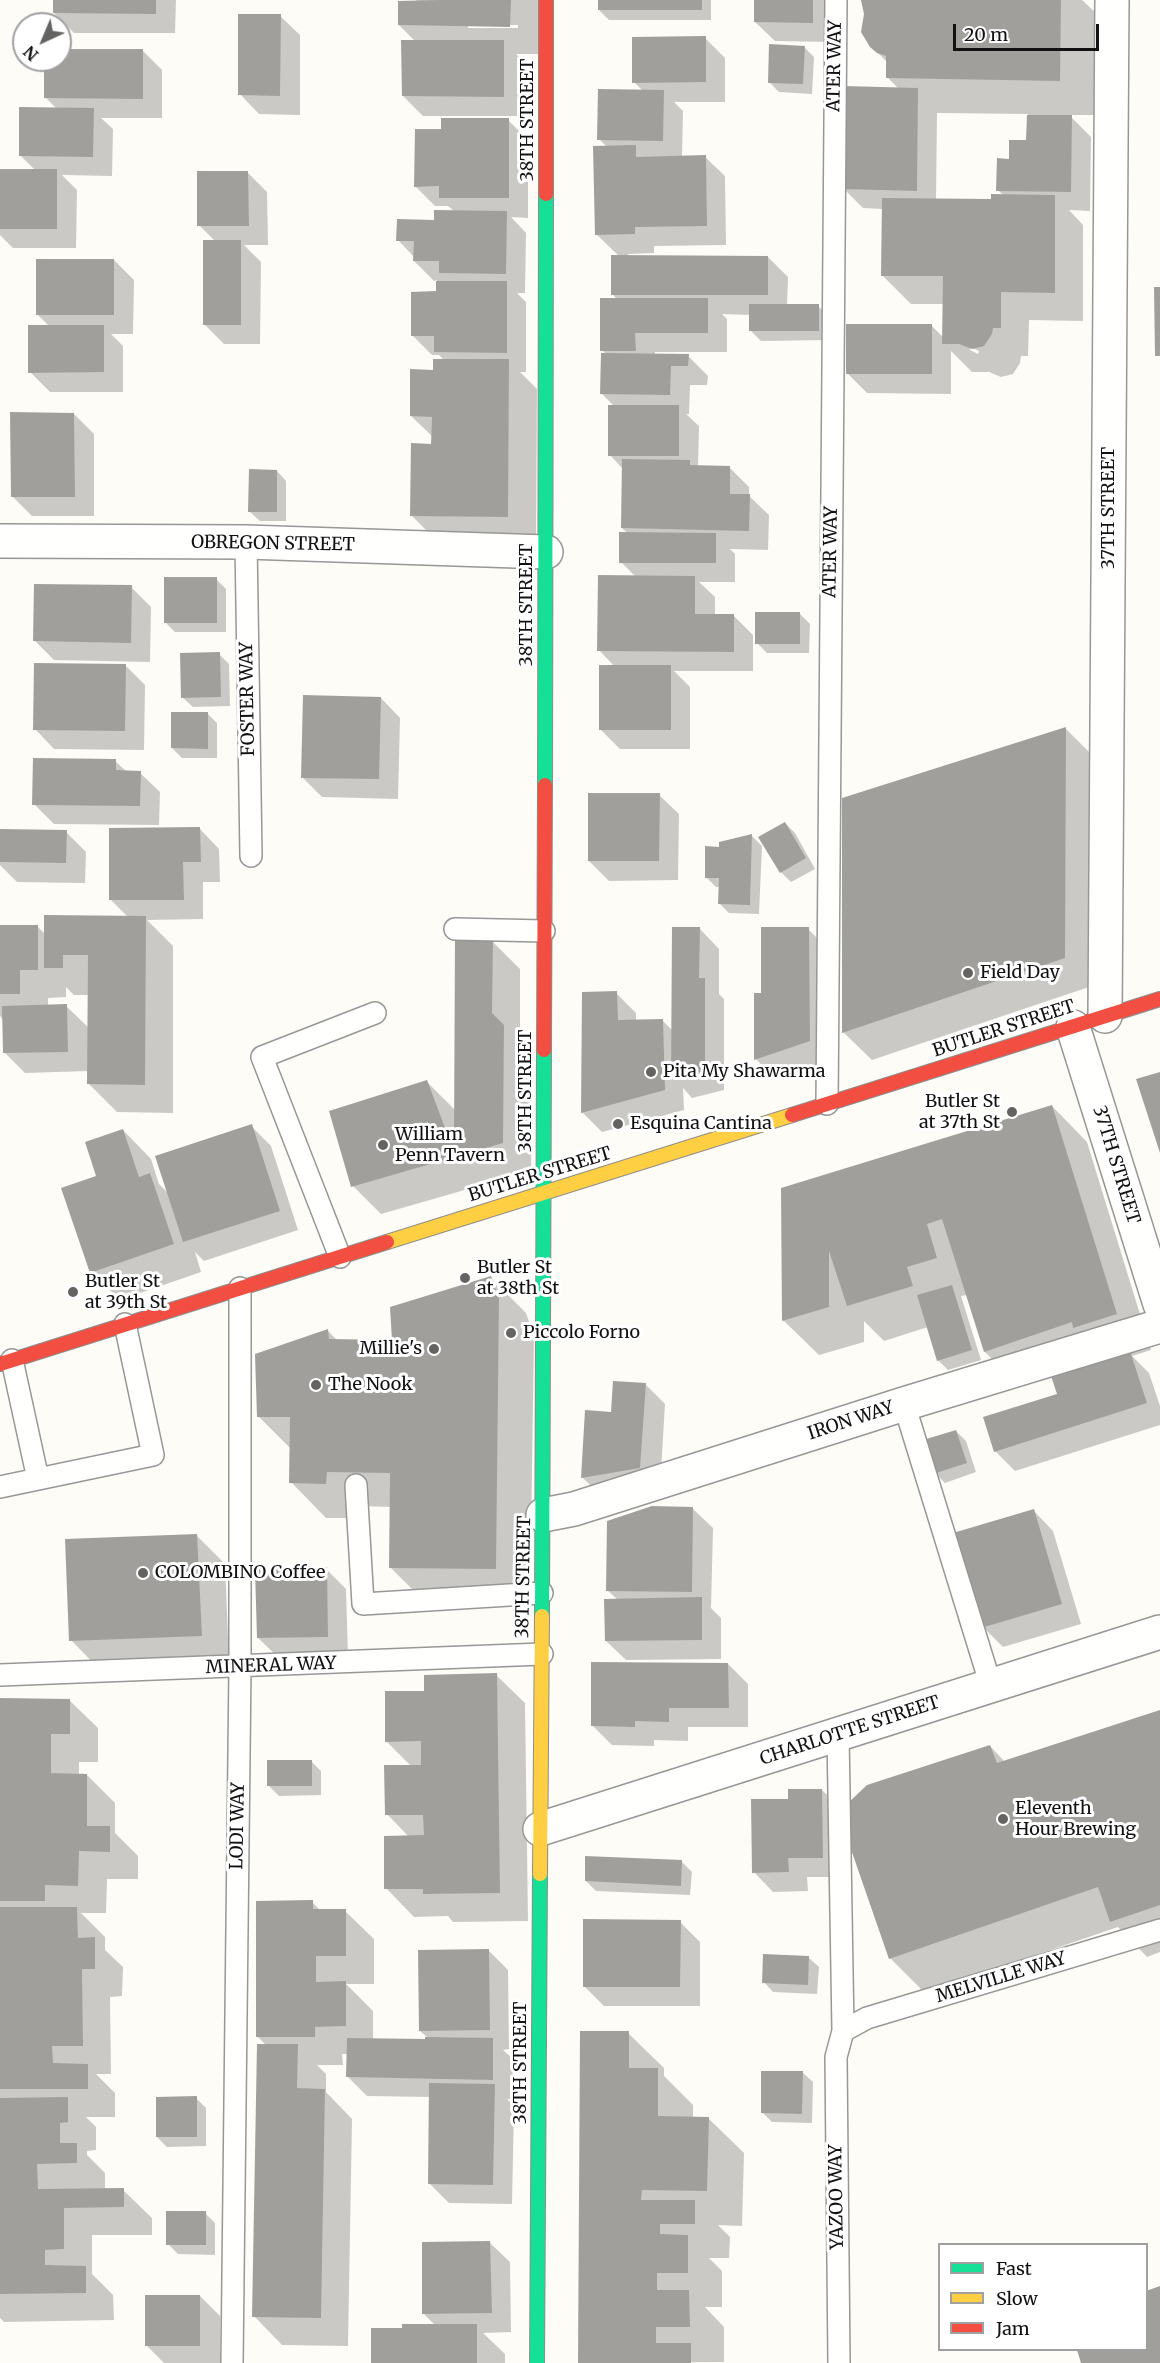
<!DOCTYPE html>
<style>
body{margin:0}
#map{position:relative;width:1160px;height:2363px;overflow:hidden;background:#fdfcf7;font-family:Merriweather,serif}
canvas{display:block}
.legend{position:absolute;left:938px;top:2243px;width:210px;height:108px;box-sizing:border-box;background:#fff;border:2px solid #a0a0a0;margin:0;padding:8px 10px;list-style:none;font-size:18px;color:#111}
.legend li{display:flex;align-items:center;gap:12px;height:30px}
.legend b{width:30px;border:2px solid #a0a0a0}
.north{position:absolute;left:12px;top:12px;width:60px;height:60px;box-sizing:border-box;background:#fff;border:2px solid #a0a0a0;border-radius:50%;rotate:224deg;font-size:16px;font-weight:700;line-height:24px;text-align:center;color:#111}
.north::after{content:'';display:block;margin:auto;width:21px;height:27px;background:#646362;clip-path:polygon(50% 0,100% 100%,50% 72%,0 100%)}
.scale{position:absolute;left:953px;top:24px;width:146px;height:27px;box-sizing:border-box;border:3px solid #111;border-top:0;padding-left:8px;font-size:18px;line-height:21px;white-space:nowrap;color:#111;-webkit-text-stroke:4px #fff;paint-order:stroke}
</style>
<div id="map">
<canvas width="1160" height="2363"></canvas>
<ul class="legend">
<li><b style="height:8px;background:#16e098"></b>Fast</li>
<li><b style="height:8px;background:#ffcf43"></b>Slow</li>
<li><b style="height:8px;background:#f24e42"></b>Jam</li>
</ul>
<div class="north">N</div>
<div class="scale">20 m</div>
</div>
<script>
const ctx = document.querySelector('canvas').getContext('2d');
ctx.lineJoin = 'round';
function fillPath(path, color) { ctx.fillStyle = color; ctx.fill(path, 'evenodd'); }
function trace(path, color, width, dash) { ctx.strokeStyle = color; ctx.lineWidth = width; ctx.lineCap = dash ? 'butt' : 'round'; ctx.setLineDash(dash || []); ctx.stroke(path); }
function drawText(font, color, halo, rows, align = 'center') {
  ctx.font = font + ' Merriweather,serif'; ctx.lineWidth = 6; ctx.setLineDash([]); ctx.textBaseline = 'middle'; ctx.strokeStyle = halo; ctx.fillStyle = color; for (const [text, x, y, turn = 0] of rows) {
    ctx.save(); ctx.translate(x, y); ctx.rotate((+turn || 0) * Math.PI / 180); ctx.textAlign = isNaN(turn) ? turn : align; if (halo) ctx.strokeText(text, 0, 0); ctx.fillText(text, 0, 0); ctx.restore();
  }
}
const shadow = new Path2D(`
 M54,0h122l-1,33h-101l-20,-20z
 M416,0h123l-1,54h-22l7,7v55h-100l-20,-20 13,-54 -17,-17 20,-22zM468,25h50v3h-50z
 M599,0h112v20h-102l-10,-10z
 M756,0h77l-1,42 -57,-1 -20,-19z
 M863,0h219l14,13 -1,102h-26l22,22 -1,74 -21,-1 14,15v96l-54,-1 -1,36h-7l-1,7 -7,11 -12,3 -12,-5h-17l-21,-21v43l-84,-1 -20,-20 85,-47 12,12v-34h-33l-29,-29 1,-66 -20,-1 -19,-19 55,-100 -12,-12v-15l-16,-16zM937,113l91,1v28l-18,19 -12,29 6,6 -11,4h-57zM970,347l9,4 -1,3 -8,-4z
 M280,16l20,19v80l-41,-1 -19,-20z
 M705,38l20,20v44h-51l9,9 -1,46h23l20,19 1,69 -72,1v7l-26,1v3h140l20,20 -1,29h31l10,10v24l-67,1 -10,-10v-16l-29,-1 5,5v33h-72v4h33l20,20 -1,9h-17l-1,29h-3l13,12 -1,41 32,1 19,19v9l20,19 -1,35 -38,-1 5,5v28h-36l16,15v18h18l20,20v36h-79l16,16v62h-70l-20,-20 15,-62 -16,-17 37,-73 -15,-15 7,-28 -6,-6 1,-59 -13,-14 4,-49 -12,-12 5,-39 -5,-5 16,-50 -6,-6 7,-38 -23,-22 11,-87 -8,-8 44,-48 -9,-9z
 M804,47l10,10 -2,37 -33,-2 -10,-10z
 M60,50h82l20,20v48h-61l12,11 -1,47 -50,-1 15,15 -1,58h-63l-13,-13v-65h35l-15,-15 37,-46 -11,-11v-38h14z
 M508,120l20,20v78l-17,-1 15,16 -1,60h-8l9,9v70h-6l17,17 -1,155h-96l-28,-28 21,-71v-8l-22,-21 24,-45 9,-11 -5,-5h-7l-20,-20 25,-42v-13l-3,1 -20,-20v-4l-16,-17 57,-28 -7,-6h-13l-20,-20 27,-56z
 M247,172l20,20 1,53h-24l17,17 -1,82h-36l-19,-19 11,-83 -17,-17z
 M114,260l20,20 -1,54h-22l12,12v46h-73l-20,-20 19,-46 -12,-12z
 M74,414l20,20v82h-62l-20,-20z
 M277,471l9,10v40h-26l-10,-9z
 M216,579l10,10v43h-51l-10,-10z
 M131,587l20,20 -1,55 -96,-2 -19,-19z
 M800,614l10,10 -1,29h-42l-10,-10z
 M219,654l10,10 1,42 -37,1 -10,-9z
 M125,665l20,20 -1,65 -90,-1 -19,-20z
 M381,698l19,20 -2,81 -76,-2 -20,-20z
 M207,713l10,10v35h-35l-10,-10z
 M1066,729l28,28 -2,229 -220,74 -29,-28z
 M115,761l12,11 13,1 20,19 -1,33 -105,-1 -20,-20z
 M659,795l20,19 -1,66 -69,1 -20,-20z
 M785,823l10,10 20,36 -24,13 -10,-10z
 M200,829l19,20 1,33h-17v37l-56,1 26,26v167l-56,-1 -28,-28v-13l-64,2 -20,-20 -1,-32 -4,-5v-89l37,-1 9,9 82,-18 -17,-17zM66,987l8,8h15v33l-23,-22h-18v-8l18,-1z
 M0,831l66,1 20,20 -1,31 -68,-1 -17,-17z
 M752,836l10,10 -3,68 -30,-1 -10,-10 1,-16h-4l-10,-10 14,-28z
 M700,929l19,20v45l5,5v91l-32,8 -9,-10 1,22 -82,22 -20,-20 34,-119 20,20v8l26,-1 11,11z
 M808,929l20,20 1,111 -54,19 -19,-20v-65l7,1z
 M492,941l28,28v74l12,12 -1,116 -150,43 -28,-28 74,-104 28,28z
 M1052,1106l35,36 64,208 -19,6 17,17 11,33v19l-145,46 -20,-20 64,-56 -6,-20 -33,12 -35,-35 -18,-57 -6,1 20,64 -33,10 -10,-10 -10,-33 -44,14 -20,-20v21l-45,13 -36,-35v-131z
 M251,1126l20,20 27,84 -94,31 -9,-9 6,20 -81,28 -29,-28 32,-142 28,29 8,25 9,9z
 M491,1278l35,35 8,23 -4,268 -105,-2 -35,-35 1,-60 -30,-1v12h-35l-35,-36v-33l-33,-33 70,-85 10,10h55z
 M645,1384l20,20 -5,84 -58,9 -20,-20 30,-63z
 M956,1431l10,10 10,31 -31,11 -10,-10z
 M693,1509l20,19 -2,80 10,10v41l-95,1 -20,-19 12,-41 -11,-10z
 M1034,1511l19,20 28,93 -78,23 -20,-20z
 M197,1536l28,28 4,99 -130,6 -28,-29z
 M326,1569l20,20 2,67 -70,1 -20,-19z
 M728,1664l20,20v43h-60v14l-34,-1v6l-42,-1 -19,-19z
 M496,1675l29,28 3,218 -75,1 -5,-6 -34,1 -28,-29 23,-51 -22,-23 24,-48 -24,-24 39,-49z
 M0,1700h69l29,28v34h-19v13h8l28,28v30l23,23v23h-31l-1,34h-25l24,24v13l18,17 -1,29 -12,1 1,77h-15l19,19v24h-29l10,10v23l-9,1v4l18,18v17h18l29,28v17h-60v39l21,21 1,25 -110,2 -4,-4z
 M1160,1712v240l-13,5 -29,-30 -193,66 -35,-35 100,-212 15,16z
 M311,1761l10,10v24l-42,1 -10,-10z
 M822,1790l20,20v67h-35l1,14 -35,1 -19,-20 35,-72z
 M682,1862l10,10 -2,23 -94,-4 -10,-10z
 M312,1902l9,9h24l29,28v45h-28l27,27v28h56l-9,-8 68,-81 20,20 1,79 -6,1 10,9 -1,40h-5l7,7 -2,98 -63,-1 -20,-20 1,-86 -63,-1 -20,-20 1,-22h-6l1,11h-26l9,9v18l26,27 -4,227 -66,-1 -28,-29 12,-271 -9,-9z
 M680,1922l20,20v64h-96l-20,-20z
 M809,1958l10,9 -2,27 -44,-2 -9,-10z
 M628,2033l36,35v8l29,29v13h15l36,35 -2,73 -24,-1 12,12 -1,21h-20l13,13v36h-17l19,20v35l-145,1z
 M803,2073l10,9 -1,41 -40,-1 -10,-10z
 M196,2098l10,10v38l-39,1 -10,-10z
 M205,2213l10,10v32l-37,-1 -10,-10z
 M490,2243l20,19 1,70 -28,1 22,21v9h-133l31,-34 33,-3 -12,-12z
 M1160,2288v75h-78l-4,-13h68z
 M200,2296l20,20v47h-56l-17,-17z`);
const building = new Path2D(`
 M53,0h103v14l-103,-1z
 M440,0h71l-1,27 -112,-2v-24z
 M598,0h104v10h-104z
 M754,0h59v23l-59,-1z
 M861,0h200l-1,81 -174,-3v-22l-9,-3 -7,-6 -9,-15 3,-18z
 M238,14h43l-1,82 -42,-1z
 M706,36v46l-74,1v-46z
 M401,40h103v57l-102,-1z
 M769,44l36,2 -2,38 -35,-1z
 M60,49h83v50l-99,-1v-38h16z
 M843,86l75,2 -1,103 -75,-2z
 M598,89l66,1 -1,51 -66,-1z
 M19,107l75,1 -1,49 -74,-1z
 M1027,115h45l-1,77 -75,-1 1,-33 12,1v-19h17z
 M441,118h68v80h-70v-12l-25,1 1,-58h26z
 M636,145v12l70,-2 1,71 -72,1v7l-40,1 -2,-89z
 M0,169h57v60h-57z
 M197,171h51l1,55h-52z
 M991,194l64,1v98l-54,-1v36h-8l-1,6 -8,12 -12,3 -13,-5h-17l1,-68h-62l1,-78 109,1z
 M434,210l73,1 -1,63 -67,-1v-12h-26l1,-20h-18l1,-22 37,1z
 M203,240h38v85h-38z
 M611,255l157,1v39h-157z
 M36,259h78v56h-78z
 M436,281h71v72l-73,-1v-16h-23v-44l25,-1z
 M1154,287h6v69h-5z
 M600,298h108v35h-73l1,18h-36z
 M749,304h70v27h-70z
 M846,324h86v50h-86z
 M28,325h76v47l-76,1z
 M601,353l88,1 -1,12h-17l-1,29 -70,-1z
 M433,359h76l-1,158 -98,-1 1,-73 20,1 1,-27 -22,-1v-47l23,1z
 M608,405h71v51h-71z
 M10,412l64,1 1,84h-64z
 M622,459l68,1v5l40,1v28h20l-1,37 -128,-3z
 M249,469l28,1v42h-29z
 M619,532l97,1v30h-97z
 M598,575l97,1v38h39v38l-137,-1z
 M164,577h53v46h-53z
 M34,584l98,1 -1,58 -98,-2z
 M755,612h45v32h-45z
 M220,652l1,45 -40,1 -1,-45z
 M34,663l92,1 -1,67 -92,-1z
 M599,665h72v65h-72z
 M303,695l78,2 -2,82 -78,-1z
 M171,712h37v37l-37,-1z
 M1066,727l-1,231 -223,75v-235z
 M33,758l83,1v11l25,1 -1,35 -108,-1z
 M588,793h72l-1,68h-71z
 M785,822l21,36 -26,15 -22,-36z
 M200,827l1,35h-18l1,38h-75v-72z
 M0,829l67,1 -1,33 -66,-1z
 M752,834l-2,71 -32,-1 1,-26h-14v-32l14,1v-5z
 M44,915l102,1 -1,169 -58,-1 1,-129h-25v13h-19z
 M0,925h38v45h-18v24h-20z
 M672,927h28l-1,51h6v93l-34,8z
 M761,927h48l1,114 -56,19v-67h7z
 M455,939l38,1 -1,73 12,12 -1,118 -152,44 -22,-76 98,-31 23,61h4z
 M617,991l1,29 45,-1 2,71 -84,23 1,-121z
 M67,1004l1,48 -65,1 -1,-47z
 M1160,1072v81l-24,-74z
 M1052,1105l65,209 -44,14 -1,-6 -88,30 -42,-133 -15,5 10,34 -30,9 6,19 -66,20 -18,-55v56l-47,14 -1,-133z
 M252,1124l28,87 -97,31 -28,-86z
 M123,1129l16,48 11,-4 24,71 -84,29 -29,-85 35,-12 -11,-34z
 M491,1276l8,23 -3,270 -107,-1 1,-95 -63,-1 -1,12 -37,-1 1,-66h-33l-2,-63 73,-25 1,10 63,1 -2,-33z
 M952,1285l20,65 -35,11 -20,-66z
 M1130,1351l17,52 -153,49 -11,-35 74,-23 -6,-18z
 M613,1381l33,2 -6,85 -59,10 4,-68 26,2z
 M956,1430l11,33 -34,11 -10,-34z
 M652,1506l41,1 -1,85 -86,-1 1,-70z
 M1034,1509l28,95 -81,24 -28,-95z
 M197,1534l5,102 -133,5 -4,-102z
 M327,1567l1,70 -71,1 -2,-69z
 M702,1597v43l-97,1 -1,-42z
 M591,1662l137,1 1,45h-60v14l-34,-1v6l-44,-1z
 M497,1673l3,220 -77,1v-5h-39v-53l40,-1 -1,-20h-38l-1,-50h37v-24l-36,1v-51h39v-16z
 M0,1698l70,1v35h-19v39l36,1v52h23v26l-31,-1 -1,35 -33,-1v16h-45z
 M1160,1710v195l-50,17 -12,-35 -209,72 -43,-124 1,-31 20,-19 123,-40 7,18z
 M267,1760h45v26h-45z
 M788,1789h34l1,69h-35l1,14 -37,1 -1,-74h37z
 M585,1856l97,4 -1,26 -96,-5z
 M313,1900v9h33v47h-30v26l30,-1v45l-31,1v10h-59v-136z
 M0,1907h77l1,31 17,-1v32h-13l1,77h-31l1,17 35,1v25h-88z
 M583,1919l98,1 -1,67h-97z
 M489,1949l1,81 -71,1 -1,-81z
 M763,1954l46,2 -1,29 -46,-2z
 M580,2031h49v37h29v48l51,1 -2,74 -65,-1 -1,10h54v24h-35v10l28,1v38h-31v17h32l1,37h-34v16h35v20h-113z
 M425,2037l68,1v42l-147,-3 1,-39 78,1z
 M257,2044h41l-1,44 28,1 -4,229 -69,-1z
 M761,2071h42l-1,43 -41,-1z
 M429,2083l66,1 -2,101 -65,-1z
 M197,2096v41h-41v-40z
 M68,2097v25l-8,1v20h17v20l-40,1 1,25 86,-1v19l-60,1v41l-19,1v15l41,1v27l-86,1v-196z
 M166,2211h40v34h-40z
 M490,2241l2,72 -70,1v-72z
 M1160,2286v77h-79l-4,-13h69v-59z
 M145,2295h55v51h-55z
 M402,2324h75v39h-106v-35h31z`);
const lane = new Path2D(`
 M246,542l5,314
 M455,929l89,2
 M827,1104l9,-1104
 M340,1257l-78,-200 113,-44
 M12,1360l26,119
 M904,1404l87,282
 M356,1485l7,119 179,-11
 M0,1487l153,-32 -28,-131
 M0,1675l542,-21
 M838,1735l5,296 -7,26 3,306
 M843,2031l24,-13 293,-88
 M232,2363l8,-696v-379`);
const street = new Path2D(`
 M0,541l246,1 300,10
 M1105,1016l7,-1016
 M1073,1027l87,277
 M543,1515l31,-6 330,-105 256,-78
 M540,1829l620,-197`);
const fast = new Path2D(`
 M545,785l1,-591
 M542,1616l2,-566
 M537,2363l3,-489`);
const slow = new Path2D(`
 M387,1242l405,-127
 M540,1874l2,-258`);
const jam = new Path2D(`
 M546,194v-194
 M544,1050l1,-265
 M792,1115l368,-116
 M0,1364l387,-122`);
const markers = [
 [968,973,6,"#646362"],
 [651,1072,6,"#646362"],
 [1012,1112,6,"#646362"],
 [618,1124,6,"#646362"],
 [383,1145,6,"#646362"],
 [465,1278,6,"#646362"],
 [73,1292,6,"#646362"],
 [511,1333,6,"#646362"],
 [434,1349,6,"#646362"],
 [316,1385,6,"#646362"],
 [143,1573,6,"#646362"],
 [1003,1819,6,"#646362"]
];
const streetNames = [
 ["ATER WAY",835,66,-89],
 ["38TH STREET",528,120,-90],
 ["37TH STREET",1109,508,-90],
 ["OBREGON STREET",273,544,1],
 ["ATER WAY",831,552,-89],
 ["38TH STREET",527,605,-90],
 ["FOSTER WAY",248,699,-91],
 ["BUTLER STREET",1004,1029,-18],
 ["38TH STREET",526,1091,-90],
 ["37TH STREET",1116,1165,73],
 ["BUTLER STREET",540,1175,-17],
 ["IRON WAY",851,1421,-18],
 ["38TH STREET",524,1577,-89],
 ["MINERAL WAY",271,1666,-2],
 ["CHARLOTTE STREET",850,1731,-18],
 ["LODI WAY",238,1826,-89],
 ["MELVILLE WAY",1001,1978,-17],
 ["38TH STREET",521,2063,-90],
 ["YAZOO WAY",837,2197,-91]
];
const poiNames = [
 ["Field Day",980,973],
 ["Pita My Shawarma",663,1072],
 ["Butler St",1000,1102,"right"],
 ["at 37th St",1000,1123,"right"],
 ["Esquina Cantina",630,1124],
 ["William",395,1135],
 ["Penn Tavern",395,1156],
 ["Butler St",477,1268],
 ["at 38th St",477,1289],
 ["Butler St",85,1282],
 ["at 39th St",85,1303],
 ["Piccolo Forno",523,1333],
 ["Millie's",422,1349,"right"],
 ["The Nook",328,1385],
 ["COLOMBINO Coffee",155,1573],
 ["Eleventh",1015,1809],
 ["Hour Brewing",1015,1830]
];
fillPath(shadow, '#0003');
fillPath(building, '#a19f9c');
trace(lane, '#979795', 24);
trace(street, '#979795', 36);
trace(fast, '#8e8d8b', 16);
trace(slow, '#8e8d8b', 16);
trace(jam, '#8e8d8b', 16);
trace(lane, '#fffffe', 21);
trace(street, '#fffffe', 33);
trace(fast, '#16e098', 14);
trace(slow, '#ffcf43', 14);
trace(jam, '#f24e42', 14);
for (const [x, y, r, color] of markers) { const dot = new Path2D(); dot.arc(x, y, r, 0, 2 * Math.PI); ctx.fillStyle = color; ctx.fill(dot); trace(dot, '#fff', 2); }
drawText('18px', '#111', '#fff', streetNames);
drawText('18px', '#111', '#fff', poiNames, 'left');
</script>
